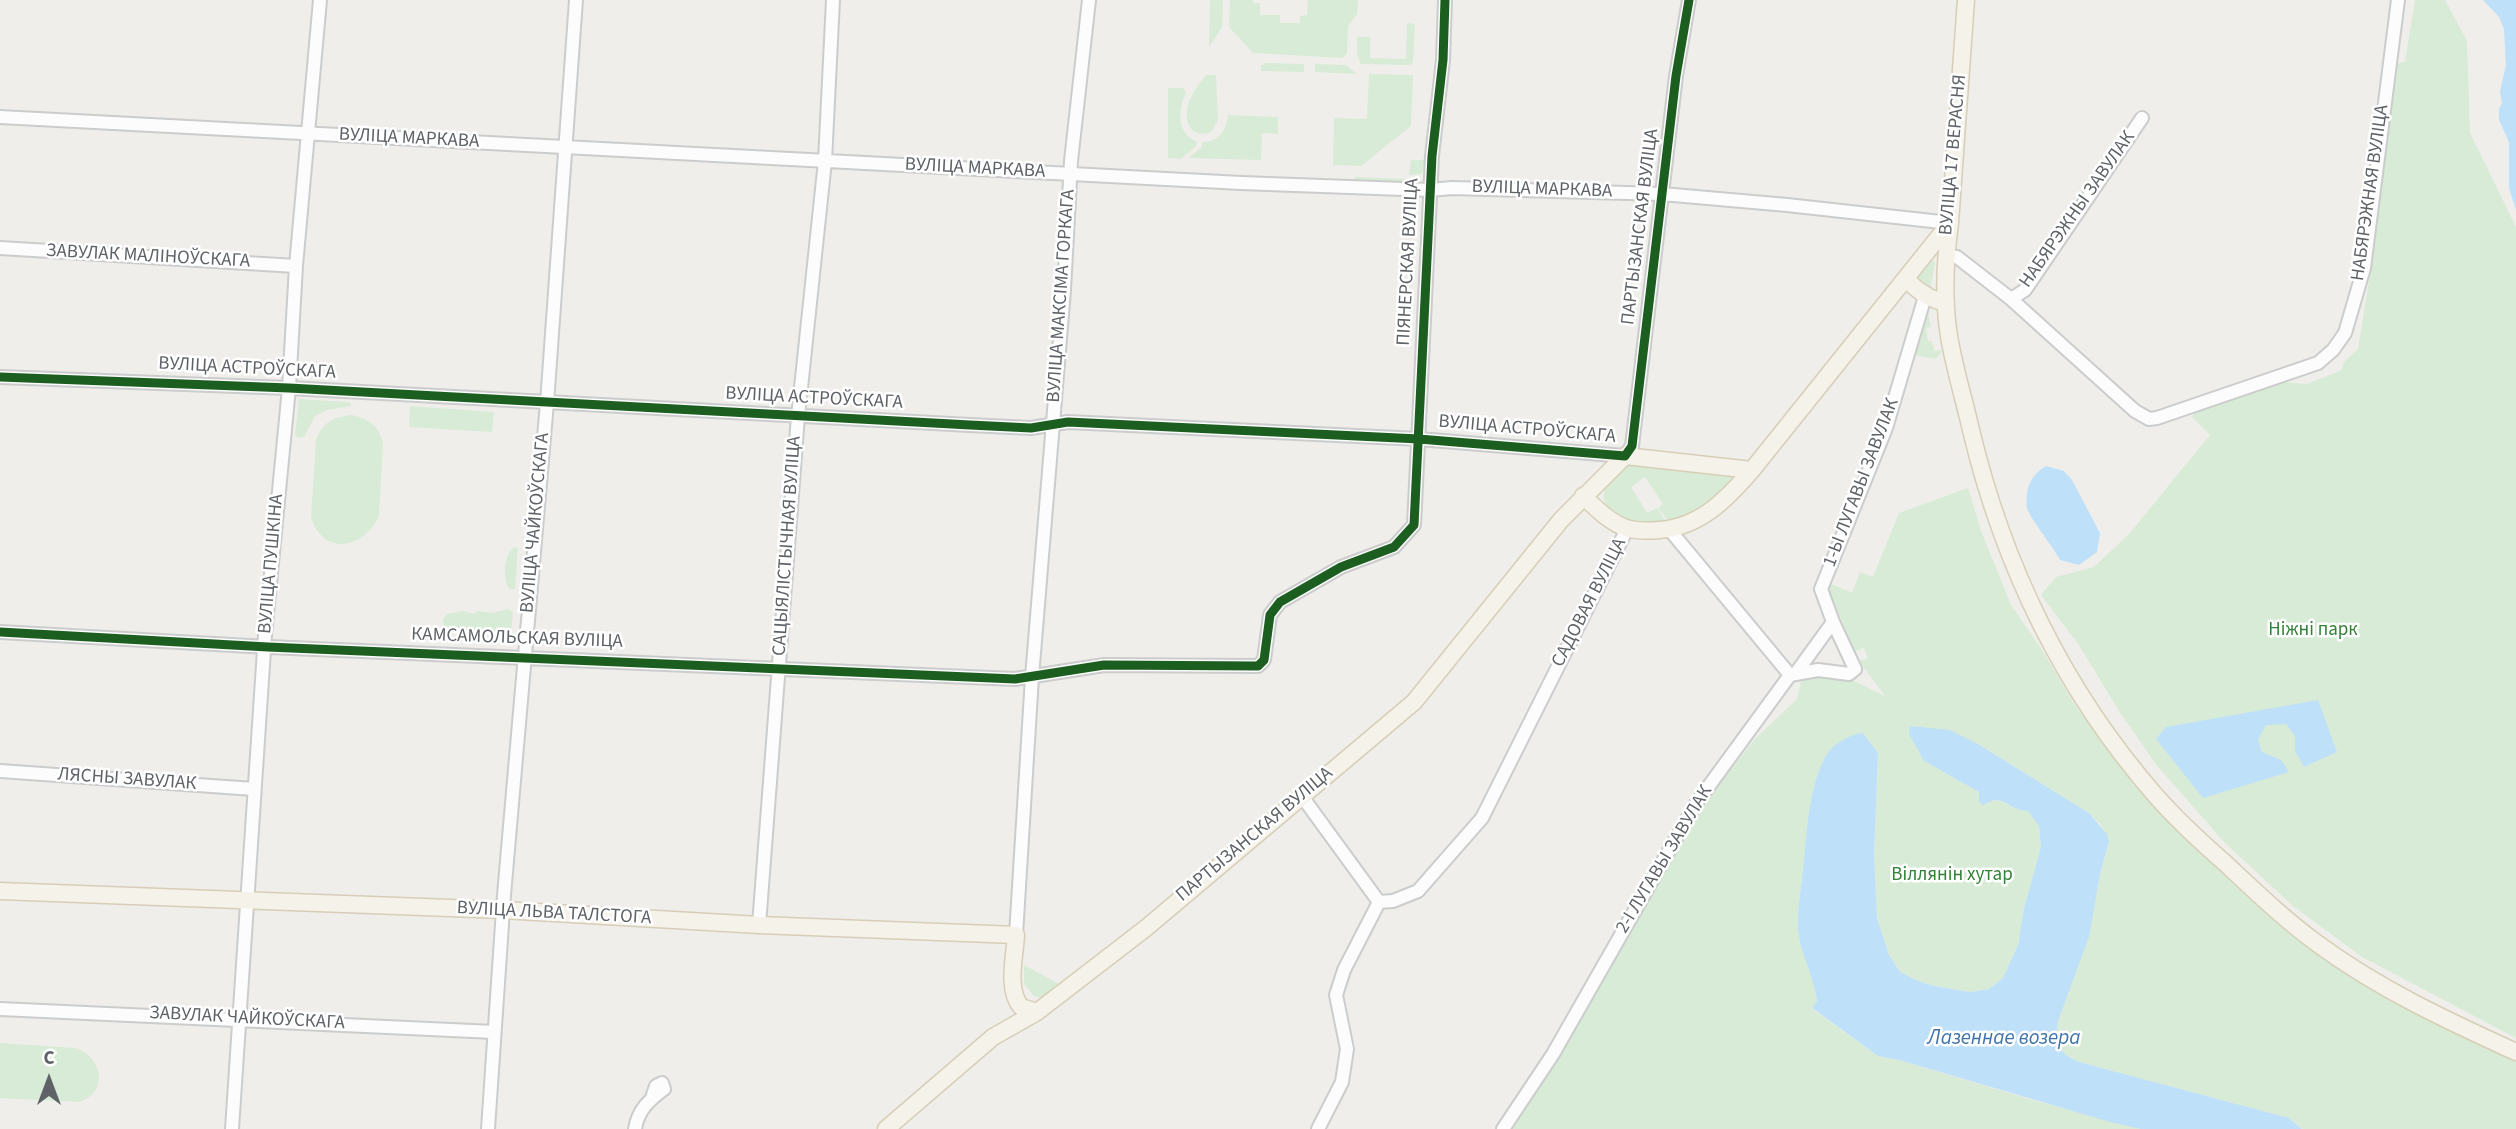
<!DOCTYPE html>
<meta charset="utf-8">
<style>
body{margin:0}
#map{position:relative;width:2516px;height:1129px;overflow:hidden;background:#efeeea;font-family:"Source Sans 3",sans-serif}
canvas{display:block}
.north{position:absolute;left:14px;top:1045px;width:70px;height:70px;-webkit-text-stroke:5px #fff;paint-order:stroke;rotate:0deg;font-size:19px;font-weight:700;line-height:28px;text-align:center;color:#5f6368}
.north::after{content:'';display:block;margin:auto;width:24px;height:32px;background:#5f6368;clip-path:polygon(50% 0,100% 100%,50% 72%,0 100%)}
</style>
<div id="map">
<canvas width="2516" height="1129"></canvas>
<div class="north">С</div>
</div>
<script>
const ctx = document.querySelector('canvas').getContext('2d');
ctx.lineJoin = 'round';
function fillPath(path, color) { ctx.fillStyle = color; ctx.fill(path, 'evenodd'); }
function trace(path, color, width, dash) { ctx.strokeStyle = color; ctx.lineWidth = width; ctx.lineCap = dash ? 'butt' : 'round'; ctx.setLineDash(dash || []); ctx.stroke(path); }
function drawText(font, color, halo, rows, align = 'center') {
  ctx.font = font + ' "Source Sans 3",sans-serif'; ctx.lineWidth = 5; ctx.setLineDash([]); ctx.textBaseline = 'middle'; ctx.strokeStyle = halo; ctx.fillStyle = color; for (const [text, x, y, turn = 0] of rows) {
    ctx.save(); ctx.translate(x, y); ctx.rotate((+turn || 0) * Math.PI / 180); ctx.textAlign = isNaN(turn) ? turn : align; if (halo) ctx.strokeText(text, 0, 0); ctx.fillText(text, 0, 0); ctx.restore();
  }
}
const green = new Path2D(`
 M1210,0h13l-1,27 -13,20z
 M1230,0h23v3h7v12h20v8h20v-7l7,-1 1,-15h50l-1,14 -9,12 -1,28 -5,4 -89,-5 -24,-26z
 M2415,0h30l22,41 3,92 46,94v811l-154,-81 -69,-51 -69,-64 -69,-79 -36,-52 -40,-66 -38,-50 15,-18 38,-10 35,-33 81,-99 -18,-18 5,-8 84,-27 26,2 35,-14 2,-8 14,-13 13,-80 -6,-15 30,-190 10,-2z
 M1407,23l8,1 -2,38 -3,3 -49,-1 -4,-10v-17h13v21l36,1z
 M1266,63l38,1v8l-43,-1v-5z
 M1315,64l31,1 11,9 -42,-2z
 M1369,74l44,1 -2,51 -50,40 -28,-1 1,-47 33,1z
 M1206,75h10l2,45 -7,12c-19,7 -28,-9 -23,-27 3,-11 11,-21 18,-30z
 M1168,88h15l3,5c-8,16 -10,41 11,49l-1,4 -15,13 -13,-1z
 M1228,115l50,2v17l-16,-1 -1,27 -73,-2 14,-11v-5c16,1 25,-12 26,-27z
 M1411,160h14l-2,11 -2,3 -12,1z
 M1355,177l56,2 1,2h-57z
 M1930,260l5,2 -4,24 -7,-2 -6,-7 2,-7z
 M1928,312l3,15 -5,1 2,13h4l2,10 9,-1 -7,9 -22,-4 8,-41z
 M299,399l47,3 4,1 1,3 -24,4 -12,6 -11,21 -6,1 -3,-3z
 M410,406l84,6 -2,20 -83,-5z
 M352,415c17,4 27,11 31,28l-4,73c-15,33 -56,41 -68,1l5,-77c7,-18 17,-23 36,-25z
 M1624,463l118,9 -28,30 -43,22 -13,-16 5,-4 -18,-27 -14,10 16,26 10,-5 11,17 -38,-1 -24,-18 -3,-9 2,-9z
 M1968,488l13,43 30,74 29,42 36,60 83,105 169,149 84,51 104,49v68h-213l-14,-11 -210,-56 -13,-7 -10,-12 2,-22 51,-178 -8,-18 -12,-12 -111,-69 -54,17 55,31v10l4,2c24,-11 22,5 45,7l11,15 2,21 -17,61 -6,37 -15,33 -14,11 -19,3 -36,-6 -16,-5 -18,-9 -11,-17 -12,-37 -3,-63 4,-102 -63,35c-6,29 -9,57 -12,86 -3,18 -6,36 -5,54 2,26 16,48 19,73l-5,8 66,47 21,4 133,40 109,29h-634l155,-256 55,-86 38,-48 42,-40 5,-22 19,-1 31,4 33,16 -26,-35 9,-3 -4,-10 -9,3 -26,-59 2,-8 21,9 8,-21 13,5 26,-64z
 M514,547l4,1 -3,41h-6c-6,-11 -6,-33 5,-42z
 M508,609l5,3 -2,21 -18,-2 -40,1 -9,-3 -1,-9 4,-6 16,-3 11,3 3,-3 16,2z
 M1024,965l35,19 -18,14 -7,-2 -10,-12z
 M0,1043l75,5c27,7 35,45 4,54l-79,-4z`);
const water = new Path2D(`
 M2483,0h33v210l-7,-22v-46l-10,-22v-11l3,-6 -2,-12 6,-26 -2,-36 -5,-12z
 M2046,466l18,5 8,9 28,53 -3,19 -18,13 -19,-5c-6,-12 -31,-43 -33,-52 -2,-18 3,-33 19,-42z
 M2318,700l19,52 -33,15 -9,-16v-15l-9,-12 -20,1 -8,15 4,12 19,8 8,12 -86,26 -47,-59 10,-12z
 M1910,726l40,4 28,14 111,69 18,21 2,8 -9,32 -11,63 -31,84 -2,22 10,12 13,7 210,56 13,11h-161l-31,-7 -211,-62 -21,-4 -66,-48 5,-7c-3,-25 -17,-47 -19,-72 -1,-20 3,-40 5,-59 4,-36 5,-84 24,-116 6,-10 24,-20 36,-21l15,20 -4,102 3,63 12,37 11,17 18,9 16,5 36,6 19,-3 14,-11 15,-33 6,-37 17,-61 -2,-21 -11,-15c-24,-2 -22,-19 -45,-6l-4,-3v-10l-55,-31 -15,-27z`);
const minor = new Path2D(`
 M0,117l1241,66 189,7 22,-2 210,6 125,11 163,18
 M0,248l296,18
 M1945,256l12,1 54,42 124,112 14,8 8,-1 161,-55 15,-13 12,-17 19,-65 34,-268
 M2011,299l14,-9 117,-172
 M0,377l289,11 681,37 61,3 37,-6 351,17 206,17 7,-10 44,-370 13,-76
 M1669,529l121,146
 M0,632l268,15 747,32 89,-14 154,1 6,-6 6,-45 10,-13 61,-35 53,-20 20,-22 18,-369 11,-96 2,-60
 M1796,673l37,-51
 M1790,675l28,-5 31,4 6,-5 -22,-47 -12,-33 65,-161 40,-135
 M0,771l254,18
 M1301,795l78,107 14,-1 25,-10 64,-73 145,-289
 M759,925l39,-509 27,-255 8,-161
 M1016,935l16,-258 32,-387 7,-129 18,-161
 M0,1009l494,23
 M232,1129l33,-494 24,-247 7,-122 24,-266
 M488,1129l16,-234 43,-492 29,-403
 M635,1129c3,-19 14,-29 29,-40l-2,-6 -6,3 -4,12
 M1318,1129l24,-47 5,-33 -11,-54 8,-25 35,-68
 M1503,1129l50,-75 142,-249 95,-130`);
const major = new Path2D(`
 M1966,0l-16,223c-5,37 -7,76 -1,113 5,31 15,63 22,94 32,135 93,261 185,366 21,24 45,46 69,67 30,28 60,57 93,81 61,45 130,77 198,108
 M1907,278c6,11 27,24 39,24
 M1583,496c13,12 26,26 43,32 10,3 22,3 33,2 41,-3 67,-30 93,-60l198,-247
 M0,891l503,19 256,15 257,10c-1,21 -10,54 5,72l16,5
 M886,1129l107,-92 44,-25 109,-84 268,-226 147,-182 64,-64 127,14`);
const cycleway = new Path2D(`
 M0,377l289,11 681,37 61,3 37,-6 351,17 206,17 7,-10 44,-370 13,-76
 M0,632l268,15 747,32 89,-14 154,1 6,-6 6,-45 10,-13 61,-35 53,-20 20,-22 18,-369 11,-96 2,-60`);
const streetNames = [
 ["ВУЛІЦА МАРКАВА",409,139,3],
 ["ВУЛІЦА 17 ВЕРАСНЯ",1954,155,-85],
 ["ВУЛІЦА МАРКАВА",975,169,3],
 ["ВУЛІЦА МАРКАВА",1542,190,2],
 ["НАБЯРЭЖНАЯ ВУЛІЦА",2371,193,-82],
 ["НАБЯРЭЖНЫ ЗАВУЛАК",2078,210,-55],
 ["ПАРТЫЗАНСКАЯ ВУЛІЦА",1641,227,-83],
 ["ЗАВУЛАК МАЛІНОЎСКАГА",148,257,3],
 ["ПІЯНЕРСКАЯ ВУЛІЦА",1409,262,-87],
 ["ВУЛІЦА МАКСІМА ГОРКАГА",1062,296,-86],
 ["ВУЛІЦА АСТРОЎСКАГА",247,369,3],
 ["ВУЛІЦА АСТРОЎСКАГА",814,399,3],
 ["ВУЛІЦА АСТРОЎСКАГА",1527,430,5],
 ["1-Ы ЛУГАВЫ ЗАВУЛАК",1862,483,-69],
 ["ВУЛІЦА ЧАЙКОЎСКАГА",536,523,-85],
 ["САЦЫЯЛІСТЫЧНАЯ ВУЛІЦА",788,546,-86],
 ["ВУЛІЦА ПУШКІНА",272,564,-85],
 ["САДОВАЯ ВУЛІЦА",1590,603,-63],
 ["КАМСАМОЛЬСКАЯ ВУЛІЦА",517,639,2],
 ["ЛЯСНЫ ЗАВУЛАК",127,780,4],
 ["ПАРТЫЗАНСКАЯ ВУЛІЦА",1255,835,-40],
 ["2-І ЛУГАВЫ ЗАВУЛАК",1665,860,-59],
 ["ВУЛІЦА ЛЬВА ТАЛСТОГА",554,914,3],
 ["ЗАВУЛАК ЧАЙКОЎСКАГА",247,1019,3]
];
const parkNames = [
 ["Ніжні парк",2313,631],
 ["Віллянін хутар",1952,876]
];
const waterNames = [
 ["Лазеннае возера",2004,1039]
];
fillPath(green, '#d8ebd6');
fillPath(water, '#bfe0f9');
trace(minor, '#cbcccc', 16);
trace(major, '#d7ceb8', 19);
trace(minor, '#fdfcfc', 12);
trace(major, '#f4f2e9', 16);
trace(cycleway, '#1b5e20', 9);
drawText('19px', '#5f6368', '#fff', streetNames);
drawText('19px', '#348238', '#fff', parkNames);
drawText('italic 21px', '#4174aa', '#fff', waterNames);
</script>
